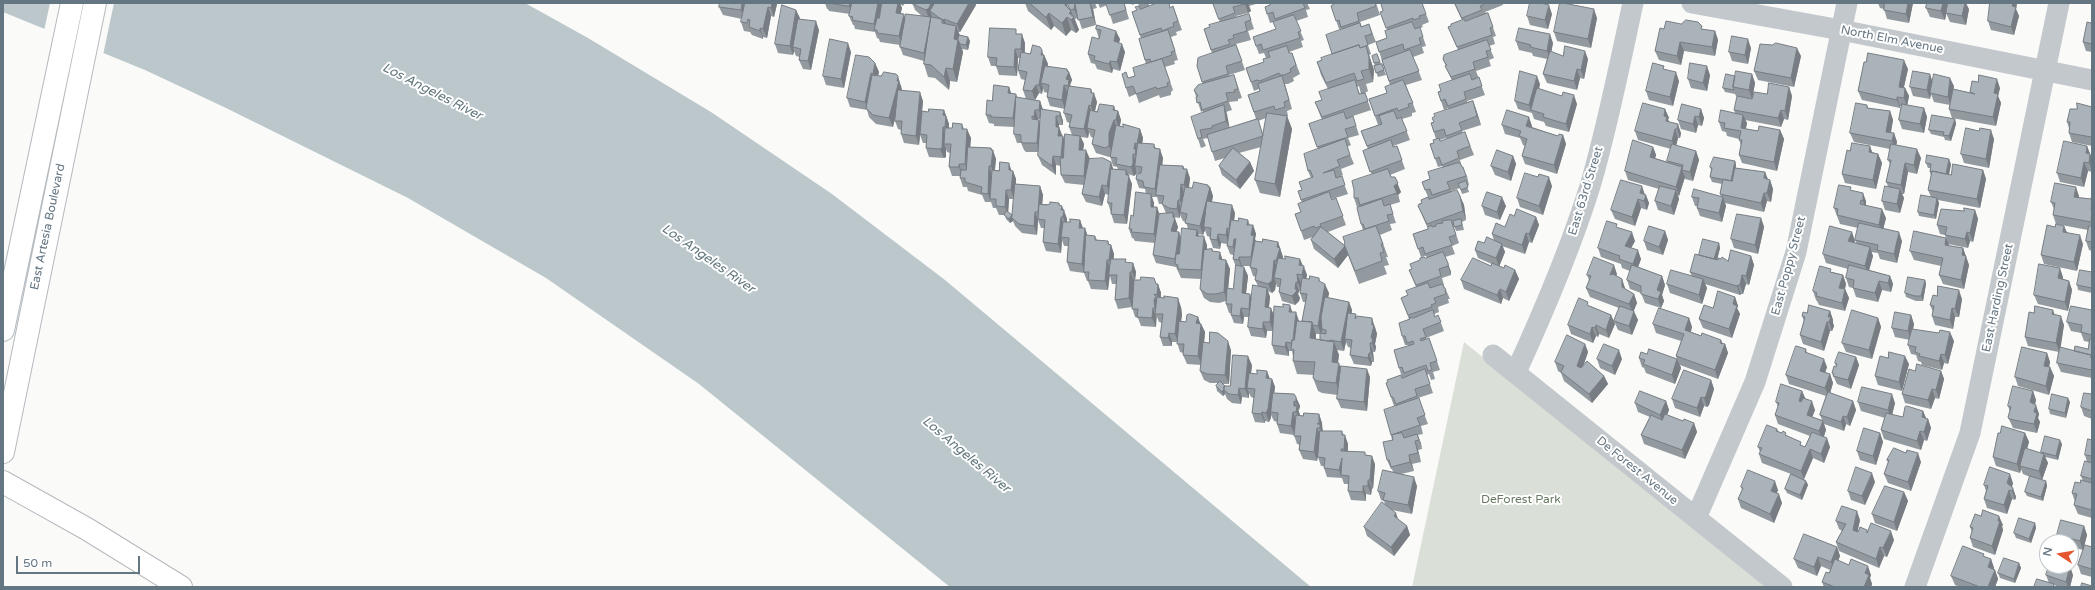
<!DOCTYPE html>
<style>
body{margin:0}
#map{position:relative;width:2095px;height:590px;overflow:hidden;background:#fafaf8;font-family:"Varela Round",sans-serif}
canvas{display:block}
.frame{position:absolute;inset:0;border:4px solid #657683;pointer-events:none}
.north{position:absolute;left:2039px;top:534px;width:40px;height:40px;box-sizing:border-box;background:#fff;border:1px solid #c1c8cd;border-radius:50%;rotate:282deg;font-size:11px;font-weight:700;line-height:16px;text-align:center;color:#657683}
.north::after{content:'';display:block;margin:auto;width:14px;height:18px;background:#e4572e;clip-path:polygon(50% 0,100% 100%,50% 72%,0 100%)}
.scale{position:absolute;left:16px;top:556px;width:124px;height:18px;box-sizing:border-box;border:2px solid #657683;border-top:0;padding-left:5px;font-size:12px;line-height:14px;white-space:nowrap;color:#657683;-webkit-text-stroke:3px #fff;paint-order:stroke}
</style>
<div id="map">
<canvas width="2095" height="590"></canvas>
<div class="frame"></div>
<div class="north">N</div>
<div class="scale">50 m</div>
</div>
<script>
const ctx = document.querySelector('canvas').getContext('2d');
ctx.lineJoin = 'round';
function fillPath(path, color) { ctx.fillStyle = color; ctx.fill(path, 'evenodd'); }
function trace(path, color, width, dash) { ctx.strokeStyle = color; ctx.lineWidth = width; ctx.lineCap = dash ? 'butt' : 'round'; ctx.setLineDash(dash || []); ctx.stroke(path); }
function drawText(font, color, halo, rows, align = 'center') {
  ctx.font = font + ' "Varela Round",sans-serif'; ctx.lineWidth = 4; ctx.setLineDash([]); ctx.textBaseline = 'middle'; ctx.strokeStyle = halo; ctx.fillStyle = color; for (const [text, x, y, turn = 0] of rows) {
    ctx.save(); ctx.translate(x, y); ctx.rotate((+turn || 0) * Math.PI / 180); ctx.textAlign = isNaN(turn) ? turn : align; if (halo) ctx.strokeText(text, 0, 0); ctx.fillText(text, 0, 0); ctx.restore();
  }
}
const green = new Path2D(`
 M1464,342l303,245h-355z`);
const water = new Path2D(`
 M3,3h522l63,35 123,74 121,82 113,86 366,307h-361l-251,-203 -153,-106 -138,-80 -184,-91 -79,-37 -142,-58z`);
const pier = new Path2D(`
 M50,3h64l-11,52 -59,-24z`);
const minor = new Path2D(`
 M1692,3l149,27 251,50
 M1493,355l289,232
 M1516,372c28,-61 55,-124 75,-189 17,-59 29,-120 42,-180
 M1696,518l59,-136 41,-130 51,-249
 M1915,587l55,-154 89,-430`);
const major = new Path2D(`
 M3,330l69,-327
 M3,452l92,-449`);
const highway = new Path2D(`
 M3,482l84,47 94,58`);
const wall = new Path2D(`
 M825,3h80l-2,3 -3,-2 2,4 -2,6 5,5 17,-3 -7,-6 -2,-5 -3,-2h65l1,2 -16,27h-2l2,3 8,2 2,4 -2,9 -6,-1 1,3 -6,30 -7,-1 -1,9 -14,-12 -7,-1 -4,-13v-3l-21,-6 -3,-8v-2l-20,-3 -1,-3 -2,-1 -2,-6 -20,-3 -1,-4h-1l-4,-9 1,-2 -21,-3 -1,-2h-1z
 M1025,3h41l2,5 1,1 -2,-6h28l2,5 -4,1 3,16 24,14 -1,4 6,9 -5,19 -7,-2 -1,4 -15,-4 -2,-5 -4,-1 -3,-9 11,-15 -3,-10v-4l-14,4 -4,-12v1l-3,1 4,11 -3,3 -5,-3 -5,6 -12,-10 -3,4 -23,-19z
 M1098,3h26l5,16 -16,5 -6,-19 -7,3z
 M1131,3h6l-5,2z
 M1138,3h13l-2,1v2l21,2 3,-2 9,24 -6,2 1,3 -6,2 7,23 -4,1 1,3 -10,3 8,23 -2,2v3l-11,3 -1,-3 -20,8 -3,-9 -7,3 -3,-9 2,-10 7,-2 11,-12 -7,-25 2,-1 -9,-26 8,-3z
 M1213,3h43v1l-7,2 2,5 -3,2 -12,3v1l13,-3 5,15 -6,2 3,9 -15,4 1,3 8,23 -16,5v1l5,-1 8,23 -4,1v2l-9,1 3,8 -6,2 3,16 27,-9 -8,-24 12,-4 -1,-2 -5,2 -8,-23 18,-6 2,-4 -2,-5 -5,1 -3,-8 20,-17v-8l-6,2 -5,-16 5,-2 -1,-2h38l3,6 -4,1 2,7 -12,4 8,19 -3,1 2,6 -14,5 1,1h2l8,21 -7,4 1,3 -6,3h-3l7,25 -5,2 1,5h-1l5,13 -12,68 -20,-4 -5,-13 6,-33 -22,6 11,9 4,9 -14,18 -18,-14 -3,-9 6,-8 -10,3 -7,-23 -5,1 3,7 -5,2 -3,-9 5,-27v-1l-2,1 -7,-22 9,-6 -6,-18 15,-13 -8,-24 6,-2 10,-5zM1266,118l-3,16 -5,-13z
 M1332,3h44l4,12 -20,7 2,5 7,-3 7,18 -8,3 3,9 -2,1 5,15 -1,12 -7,2 2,7 -3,2 6,17 -24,8 6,-2 6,19 -11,3 3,7 -4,2 7,17 -13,5 2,6 -2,1 7,18 -16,5v1l4,-2 10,27 -18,7 16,13 19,-15 -2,-6 -1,-17h-3l-3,-9 18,-23 -9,-24 5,-2 -7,-18 17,-6 -9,-26 18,-6 3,-8 -14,-43 11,-4v-8l-7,-18 46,2 3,8 -7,3 1,2 -3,1 6,18 -4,1 2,6 -11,4 9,23 -16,5 10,27 -4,1v3l-10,3 8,21 -17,6v1l4,-1 8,23 -15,6 1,2 10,15 -3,3 2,7 -10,3 6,18 -6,1 2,6 -12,5 8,22h-2l3,8 -5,1 3,8 -28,10 -11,-29 -10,13 -24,-19 -3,-9 2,-3 -9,3 -3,-9v-19l1,-9 -4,-12 4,-1 9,-12 -3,-7 10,-22 -9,-25 13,-4 -7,-18 7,-2 6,-11 -7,-14 -4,-13 5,-2 10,-6 10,-24v-1h-3l-8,-23 2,-1zM1359,86l2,8h-1l-3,-7z
 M1454,3h48l1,2 -18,7 1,1h2l8,23 -3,1 2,7 -6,2 5,12 -5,2 2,6 -15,5 9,24 -18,6v1l6,-1 8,24 -19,6 1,2 2,-1 9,23 -14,5 2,7 5,9 2,9 -2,1 2,6 -7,2 -2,-6 -9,3v1l9,4 4,9 2,15 -4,2 2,8 -8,1 -2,-6h-1l6,18 -7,3 3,8 -10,3 6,15v3l-9,3 2,7v1l2,4 4,9h-2l1,4 -11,4 1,5 -5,2 1,3 3,-2 6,16 -18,7v1l3,-1 11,32 -7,2 2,7 -4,1 -2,-6 -2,1 6,18 -15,5 10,26 -7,2 2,8 -5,1 4,14 -4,1 3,12 -9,2 2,7 -13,3 16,12 -5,28 -20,-4 7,11 8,5 3,9 -16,21 -27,-20 -3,-9 21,-23 -1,-3 -3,-1 -3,-9 15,-19 -1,-3h-1l-4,-9 5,-20 -1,-5 5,-29h-2l-8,-23 19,-7 -3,1 -3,-9 9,-22v-1h-3l-3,-9 7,-17 -8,-21 7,-3 8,-8 -7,-17 3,-1 8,-9 7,-2 -1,-2 -5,1 -8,-23 15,-5 -10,-23 10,-9 -6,-15 8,-3 13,-12 -1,-1 -4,1 -8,-23 4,-1 2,-4 -5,-16 3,-1 1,-6 14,-7 -1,-1 -4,2 -6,-18 3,-1 11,-10 -3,-7 -6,-15 15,-9 -10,-23 3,-1 11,-6zM1446,138l1,1 -7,2v-1z
 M1878,3h35l-4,20 -22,-4 -3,-10 -4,-1z
 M1927,3h20l1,2 -3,15 -15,-3 -4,-9z
 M1990,3h27l-1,6 3,7 -5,19 -23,-5 -3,-9z
 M777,4l-3,13 -3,-1 -4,22 -4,-1v2l-11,-4 -2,-3 -6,-1 -3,-9 1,-3 -19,-4 -4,-8z
 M1969,9l-3,16 -16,-3 -4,-9z
 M796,10l3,9 20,11 -8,40 -8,-1 -4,-9 1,-3 -4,-1 -2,-5 -1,4 -15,-2 -3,-9z
 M1552,14l-4,15 -18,-4 -3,-9z
 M1597,18l-6,30 -34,-7 -3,-9z
 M2092,19v33l-6,-1 -3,-9z
 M1664,29h39l12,2 3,9 -3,16 -31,-5 -3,14 -22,-5 -4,-9z
 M1018,34l7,9v10l19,2 4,9 -1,2 22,6 3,8 -2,5 1,1 21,7 5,9 -2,9h23l3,9 -1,6 20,3 3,9 -1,6h12l2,5 7,9 -1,7 21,1 7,12 -1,10h3l18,-1 3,9 -1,6 23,11 -1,7 4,1 10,-1 2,5h3l3,9 -1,5 1,2 6,1h16l5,15 -1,2 22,7 3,9 -1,4h3l10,-1 1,4 9,11 -1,5 21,4 3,8v4l23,13 2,7 -2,10 1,3 -1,5h-2l1,10h-2l-1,4 -17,-2 -4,-9 1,-7 -3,-1 -2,-5 -2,9 -7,-1 2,5 -1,8 2,5 30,9 -3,34 -26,-3 -4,-9 1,-4 -16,-2 -4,-2 -5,-13 1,-3 -17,-1 -4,-13v-5l-1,-5h-3v5l-14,-2 -3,-9 1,-14h-6l-1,7 -15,-2 -3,-9 1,-10h-5l-1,7 -9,-1 -3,-8v-2h-2l-3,-9v-3l-7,2 -9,-1 -6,-4 -4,-9 1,-10 -20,-1 -5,-11 -20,-4 -3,-8 2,-12 -20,-2 -2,-3h-1l-3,-9 4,-13 13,-22 -1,-5 -6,-1 -3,-9 2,-5 -2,-4 1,3 -3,3 -6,-2 4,10 -5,40 -13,-1 -6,-20 1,-8 -4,-1 -3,12 -16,-4 -4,-8 2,-9 -19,-2 -4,-8v-9l-5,-1v10l-14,-10 -4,-9 1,-4h-13l-2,-2 -3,-7h-4l-3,-9 1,-7 -21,-1v-2l-5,-1 -3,-8 6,-14 17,-14 2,6 6,5 23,3 3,9 17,2 3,9v4h-4v2l6,15 7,-7 -3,-8 1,-4 -3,-1 -3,-9 1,-4 -15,-3 -3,-9 1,-4 -4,-1 -1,-4 -1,6 -3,-1 -4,7 -9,-1 -3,-9 2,-10 -4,-1 -3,-9 2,-12h-2l-1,18 -18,-1 -3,-9h-5l-3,-9zM1038,119h3l-1,6 -2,-5zM1089,132l2,5 3,1 -2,6 4,9 13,4 1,-1 3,10 4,1 1,2h-5l-23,-10 -7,-9 1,-6 -3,-7 7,1zM1152,197h5l2,7h3l4,9h1l-8,1 -2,-7h-3v-4zM1180,215l3,6 3,1 2,7 -7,9 -2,-6h-3l2,-5 -4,-10 6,1zM1205,230l2,6 3,1v2l3,9 7,1 1,-6 6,1v2l3,8 3,1v4l3,8 -3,22 -5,-1 2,-19 -4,-9h-3l-10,-9 -1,-2h-5v-4l-8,-9 -1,-2 5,1zM1242,266h8v1l3,9 3,1 -1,3 3,6 -6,13 -6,-6 2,-17 -4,-9h-2zM1276,283l1,4h3l-1,5 3,9 13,4 4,-4 1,-3 -2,-4 1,-3h1v2l3,9h3l-4,19h-3l-6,-9 -19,2 -5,-7 1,-10 -2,-6 4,2 3,-3zM1316,334h4v6l-4,-1z
 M1516,41l37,2 -2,9 12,4 25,3 -4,20 -4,-1 -3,12 -30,-7 -4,-9 4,-15 -14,-3 -1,-3 -13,-3z
 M1751,48l-3,16 -16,-3 -3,-9z
 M851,52l-7,36 -18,-3 -3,-9z
 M1377,54l4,10h1l4,11 -8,2 -4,-11h1l-3,-10z
 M1801,56l-7,31 -36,-7 -4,-9z
 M1866,62l42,7 -4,18 1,1 4,8 -2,9 17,3 3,9 -3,16 -22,-4 -3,-9 2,-14h-1v2l-38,-8 -4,-9z
 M875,63l4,9 -1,4 23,9 1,6 21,10 -1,10 6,1 16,-2 5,14v4h3l10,-4 2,5 7,9 -1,9 21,1 5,11 -1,11 18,1 3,8v5l24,2 3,9 -1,9 18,1 4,5 3,9v3h3l10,-2 3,8h2l2,7 8,1 2,4 11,1 1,3 2,1 3,9 -1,5 14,4h6l3,9 -1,8 23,4 3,9v5l20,9 1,8 -1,6 5,1 12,-5 2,6 1,1 4,8 -1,11 27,7 -2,34h-6l2,2h5l22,-21 -1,9 21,5 3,8 -1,6 20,1 6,12 -1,4h-1l2,5 3,1 16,-2 3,9 1,8 21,4 4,9v7l19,4 8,9 -2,25 -1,-1 -1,7 -5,-1v7l-15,-1 -3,-9v-7h-4l-2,-6 -15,-1 -3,-9v-2h-3l-3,-9 -1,4 -14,-2 -4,-9 1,-5 -3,-1 -3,-9 -14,-2 -3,-9v-2l-3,-1 -3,-6 -2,7 -4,-1v2l-10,-1 -3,-9 2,-15 -3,-1 -2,-4v5l-7,-1 -1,7 -9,-1 -5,-4 -2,-5 -2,2 -6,-5 -1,-5 3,-3h-9l-6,-3 -4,-9 1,-6 -14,-1 -4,-9v-2l-3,-1 -3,-10h-5v4h-9l-3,-9 2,-14 -3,-1 -2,-5 -1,10 -15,-1 -3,-8 -3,-1 -3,-10 -14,2 -3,-9 1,-16h-4l-2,-8 -2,14 -17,-1 -3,-8h-1l-3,-8 -14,-2 -3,-9 1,-16h-4l-2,-6 -1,13 -15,-2 -3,-9 1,-14h-3l-3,-8 -1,15 -15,-2 -7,-7 -2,-5 -3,2 -4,-4 -1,-4h-6l-3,-7h-3l-2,-6h-6l-3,-7 -14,-4 -1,-4h-4l-3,-9v-2h-8l-3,-9 1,-14 -3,-1 -1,-3v8l-2,1 -15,-1 -3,-9v-5h-3l-3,-8 -1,10 -15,-2 -3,-9v-4l-3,-1 -3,-8v-6l-2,12 -17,-3 -7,-7 -2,-7 -17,-3 -3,-9zM1009,199h5l-2,16 -4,-3z
 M1752,74l3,9 -2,12 14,-1 22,-7 3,9 -4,24 -4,-1 -3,8 -36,-7 2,3 -1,6 12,2 22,-1 4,9 -7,32 -35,-8 -3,-8 2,-9 -2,-7 -12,-3 -1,-4 -4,-1 -3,-9 16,-9 -1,-3 18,-11 -16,-3 -1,-2 -10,-2 -2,-4 12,-12z
 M1710,75l-3,16 -16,-3 -3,-9z
 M1679,81l-6,25 -24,-6 -3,-9z
 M1933,83l21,3 -1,3 18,4 -1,-1 30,-4 -2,8 3,7 -5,23 -44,-8 -3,-9 1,-4 -16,-3 -3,-8 -1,5 -17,-3 -3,-9z
 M1540,84l-1,5 38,15 -8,28 -23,-6 -2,-4 -10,-3 -2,-6 -14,-4 -3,-8z
 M1867,105l1,3 22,3 3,9 -2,13h3l3,9 -1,3 25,13 -4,16 -9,-2 -4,22h-2l2,4 -4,15 -15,-3 -3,-9 6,-15 -2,-4 4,-18 -2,-4 2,-11 -36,-7 -4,-9z
 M2092,107v39l-20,-4 -3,-9v-5l-2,-6 10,-13z
 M1665,109l4,9 -1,1 1,3 12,11 -1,5h-2l-2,8 20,5 3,9 -6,21 -8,-2v-2l-6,19 -1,-1 1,4 -5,16 -16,-5 -3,-9 4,-12 -31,-9 -3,-9 28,-24 3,8 -1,3 13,4 -1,-1 4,-12 -33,-9 -3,-9z
 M1701,109l3,9 -2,8 -4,-1 -2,8 -15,-4 -3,-9z
 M1955,119l1,5 -5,17 -6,-1 -1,-3 -13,-3 -2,-4z
 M1502,125l30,1v1l26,9 5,-1 3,9 -9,30 -32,-10 -3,-8 3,-10 -2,-1 -3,-7 -15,-4z
 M1979,131l15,8 -5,29 -25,-5 -3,-9z
 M1870,146l2,6 6,2 4,9 -6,26 -31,-6 -3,-9 8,-23z
 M2087,146l5,13v13l-4,-1 -4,16 -24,-5 -3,-9z
 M1513,156l3,8 -5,17 -16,-6 -4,-9z
 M1735,161l1,4v3l29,4 3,7 2,1 3,9 -2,13 -4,-1 -3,11 -39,-9 1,3 -4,16 -22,-6 -3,-8v-2h-2l-3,-9h29l-1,-3 2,-10 -10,-2 -2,-5 1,-7 -1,-3z
 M1926,163l25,1 -2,11h2l32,-5 3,9 -6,29 -42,-8 1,3 -3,16 -17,-3 -1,-4 13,-15 -3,-7 3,-14 -1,-4v-4h-2z
 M1552,186l-9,29 -23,-8 -3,-9z
 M1852,190l14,11v5l20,12 -3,11 19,12 -5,22 -17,-4 -2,-6 -7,-1 2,4 -4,14 21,6 3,8 -2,8 -9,-2 -4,12 -22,-5 -3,-9 -4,-1 -3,-9 2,-9 -22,-6 -3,-9 32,-13 -1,2 3,1 -2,-4 3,-12 -18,-4 -6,-16z
 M1645,194l4,9 -2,7 -6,-2 -6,18 -20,-7 -4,-9z
 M2092,194v57l-3,-1 -3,-9 2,-11 -32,-6 -3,-9 1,-6 -3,-7 28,-6v2l12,1z
 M1482,206h24l-6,14 -15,-5z
 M1975,210l3,9 -5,23 -3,-1 -2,7 -20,-4 1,2 14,2 6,17 -5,24 -21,-5 -4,-9 2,-9 -27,-6 -4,-9 36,-13 -1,-3 -5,-1 -3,-9 27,-14z
 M1514,216l22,1 3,8 -7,18 -3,-1 -4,12 -23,-8 3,6 -6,14 5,2 11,2 4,9 -10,22 -6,-3 -2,6 -37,-15 -3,-9 30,-14 1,-2 -14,-6 -3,-8 19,-9 -2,-7 13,-7z
 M1761,218l3,9 -6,27 -24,-6 -3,-9z
 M2064,226l3,6 16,12 -6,27 -33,-7 -3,-9 14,-28z
 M1618,228l17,13 -4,7 10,11 -3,8 24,9 3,9 -3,10 2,6 -3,7 -16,-5 -4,-10 -11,-4 -3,-9 3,-9 -8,-3 -1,-4 -20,-7 -3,-9z
 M1665,231l3,9 -5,15 -16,-5 -3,-9z
 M1719,243l1,5 -3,12 11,1 23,-5 3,9 -5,20 -3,-1 -3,10h-2l-1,1 -35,-11 2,4 -5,16 -32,-11 -3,-9 25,-8 -2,-4 9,-17z
 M1832,272l11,3 3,9 -1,5 4,9 -4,13 -26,-6 -2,-4 -1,-1 -3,-9z
 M2092,272v21l-14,-3 -1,-5z
 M1617,274l-1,2 6,3 3,10 9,5 3,9 -4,8 5,9 -6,15 -14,-5 -4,-9 5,-13 -29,-11 -4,-9 3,-8 -2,-5z
 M2063,277v2l6,2 3,9 -4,21 -30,-7 -4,-9z
 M1925,280l1,4 -3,17h-7l-10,-4 -1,-4z
 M1937,296l25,3 -3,18h-4l-2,12 -18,-4 -3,-9 1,-4 -3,-7z
 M1735,297l3,9 -1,2 3,6 -8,24 -29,-10 -4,-9 14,-11z
 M1590,306l21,9 4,9 -6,14 -10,-4 -1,3 -2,-1 -3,7 -22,-9 -3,-9z
 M2092,310v68l-31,-6 -4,-9 2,-11 -31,-6 -3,-9 9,-24 21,2 9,10 -4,22 14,4 14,-2 1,-7 -5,-1 -3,-8 -10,-2 -4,-9z
 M1830,311l3,9v3l1,3 -2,5h-2l-6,20 -21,-7 -3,-9 4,-14 -2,-5 5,-3z
 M1911,315l3,9 -1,5 41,12 -6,23 -4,-1 -2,7 -20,-5 -1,-3 -3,-1 -2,-6 -5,-1 -3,-9 2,-5 -15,-3 -3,-9z
 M1689,318l3,9 -1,5 34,12 3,9 -10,26 -38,-14 1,3 -6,16 -29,-11 -2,-5 -2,-1 -3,-9 8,-4 30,5 -1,-3 5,-15 -25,-8 -3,-9z
 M1878,318l3,9 -9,32 -26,-7 -4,-9z
 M1585,344l3,8 -4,12 20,12 4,8 -16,19 -28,-22 -3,-8 -3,-2 -3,-9z
 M1806,349l1,4 20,14 -2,5 5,2 3,9 -3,10 23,8 3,9 -6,16 -4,-2 -2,7 -20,-7 2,6 -2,7 6,10 -6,16 -11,-5 -9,21 2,2 2,4 -6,15 -15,-7 -2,-4 6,-15 -29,-11 -3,-9 1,-2 -2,-5 19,-18 2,3 9,4 15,10 2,1 5,-11 -32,-12 -3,-9 3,-8 -2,-5 26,-11 3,7 10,12 -3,7 10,3 -2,-5 6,-19 -37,-12 -3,-9z
 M2047,353l3,9 -1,5h1l4,9 -5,19 -31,-9 -3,-9z
 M1856,357l3,8 -8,24 -14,-5 -5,-11 4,-6 -1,-4z
 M1597,359h25l-7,16 -15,-7z
 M1909,364l-7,27 -24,-6 -3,-9z
 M1915,371h26l3,8 -5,20 -4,-1 -4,11 -26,-6 -3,-9z
 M1711,380l3,9 -5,16 -2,2 -3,-1 -4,11 -25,-9 -3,-9z
 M2033,391l3,9 -1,5 4,9 -1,4 2,4 -3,11 -24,-5 -5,-11 2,-5 -2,-6z
 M2092,394v25l-8,-3 -3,-9z
 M1666,401l3,9 -2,5 16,6 11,2 3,9 -12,27 -41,-15 -3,-9 9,-18 -12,-5 -3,-9z
 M1858,402l37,1 -3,12 11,2 20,-6 3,8h2l3,9 -4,13 -3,-1 -3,10 -37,-11 -3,-9 4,-12 -24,-7z
 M2070,402l-4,16 -16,-4 -1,-5z
 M1880,433l3,9 -7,23 -16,-5 -3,-9z
 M2000,433h25l4,9 -2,7 14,4v-1l21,-8 -4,16 -13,-3 3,6 -6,17 4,1 1,5 -4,15 -16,-5 -2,-4 5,-15 -7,-3 -2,-5 -1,4 -24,-7 -3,-9z
 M2092,440v78l-14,-4 -4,-9 1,-3 -3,-9 8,-10 3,-2 -2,-5 6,-14 -2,-7z
 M1887,460l34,2 -10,29 -23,-8 -4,-9 4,-11z
 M1875,482l-10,23 -14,-5 -3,-9z
 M2013,483l-1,4 4,10 -1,3 -3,-1 -5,15 -20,-6 -3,-9 2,-8 -2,-6z
 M1741,487l37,3 -1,3 5,10 -8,20 -33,-15 -3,-9 4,-9z
 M1904,492l4,9 -11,30 -22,-8 -3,-9z
 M1860,520l-3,12h10l27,8 -7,17 -3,-1 -5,12 -40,-17 -3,-9 6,-11 -3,-2 -3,-8z
 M2035,523l1,5 -5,15 -15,-5 -2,-5z
 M2003,525l-1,1 1,4 -8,25 -22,-8 -3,-9 2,-6 -2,-5z
 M2084,526l3,9 -3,12h8v30l-11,-3 -3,-9 5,-15 -12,-3v-5h-12l-2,-7z
 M1837,547l3,9 -2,5 33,14 -1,3 2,6 -1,3h-47l-2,-5 7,-9 1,-3 -9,-4 -4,10 -19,-8 -4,-9z
 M1985,557l6,2 3,9v1l1,1 3,9 -3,8h-35l-5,-2 -4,-9z
 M2019,563l2,5 -6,15 -15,-5 -2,-5z
 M2046,575h27l-3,12h-11l-10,-4z`);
const shadedWall = new Path2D(`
 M742,3h5l-3,16 -3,-9z
 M772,3h4l1,1 -3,13 -3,-9z
 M850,3h5l-2,12 -4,-9z
 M878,3h5l-6,27 -3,-6z
 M898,3h2l2,5 -3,14 -3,-9z
 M931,3h9l-10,8 2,5 -1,1 -3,45 -4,-9 5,-34 -3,-9z
 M969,3h6l1,2 -16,27 -3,-8z
 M1062,3h4l3,8h2l8,19 -3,3 -5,-13z
 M1090,3l3,6 3,16 -3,-8z
 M1246,3h2l3,8 -3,2 -3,-9z
 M1908,3h5l-4,20 -3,-9z
 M1943,3h4l1,2 -3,15 -4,-9z
 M1965,3h1l3,6 -3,16 -4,-9z
 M2013,3h4l-1,6 3,7 -5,19 -3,-8z
 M1075,4l3,8v6l-4,-9z
 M1549,5l3,9 -4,15 -3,-9z
 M768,7l3,9 -4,22 -4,-9z
 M1594,9l3,9 -6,30 -3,-9z
 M796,10l4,8 -6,30 -1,-1 1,4 -1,4 -3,-9z
 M1049,13l5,13 -3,4 -5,-13z
 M904,14l3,9 -5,22 -3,-9z
 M1067,17l4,13 -5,6 -4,-13z
 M944,19l4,9 -1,2 -4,-9z
 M816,21l3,9 -8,40 -3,-9z
 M956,26l5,12 -1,6 3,8 -6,30 -4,-13 1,-30z
 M760,28l3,9v2l-3,-8z
 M1116,31l4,8 -3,11 -3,-9z
 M1715,31l3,9 -3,16 -3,-9z
 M1022,34l3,9 -1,15 -3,-9z
 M1550,34l3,9 -3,16 -3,-8z
 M968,37l2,4 -2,9 -2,-5z
 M1748,39l3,9 -3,16 -3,-9z
 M1680,42l4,9 -3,14 -4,-9z
 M848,43l3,9 -7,36 -3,-9z
 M1122,44l3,8 -5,19 -3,-9z
 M1366,46l8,24 -1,12 -4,-13z
 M1797,48l4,8 -7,31 -3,-9z
 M1015,49l3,9 -1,18 -3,-9z
 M1042,50l2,7v-2l4,9 -4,20 -3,-1 2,5 -1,6 -3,-9 2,-30z
 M1585,51l3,8 -4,20 -3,-9z
 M1904,60l4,9 -6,26 -3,-8z
 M1110,61l3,8 -1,4 -3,-9z
 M875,63l4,9 -3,11 -3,-9z
 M1707,66l3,9 -3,16 -4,-8z
 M946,68l4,13 -1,9 -5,-13z
 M1067,69l2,4v-1l3,8 -2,5 2,4 -1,6 -5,-16z
 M1577,69l3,9 -3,12 -3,-9z
 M1676,72l3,9 -6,25 -3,-9z
 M871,73l3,9 -6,29 -3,-9z
 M1752,74l3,9 -3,16 -3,-9z
 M1930,74l3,9 -3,16 -3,-9z
 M898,76l4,14 -9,37 -4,-9z
 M1537,76l3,8 -7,27 -2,-1 -2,-5z
 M1950,78l4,8 -3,20 -3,-9z
 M1997,79l3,9 -2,8 3,7 -5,23 -3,-9 1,-24z
 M1036,85l3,8 -4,7 -3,-9z
 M1064,85l4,9 -3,15 -3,-9z
 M1009,87l3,9 -4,-3z
 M1789,87l3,9 -4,24 -3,-9z
 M1905,88l4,8 -2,11 -3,-9z
 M1091,89l2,6 1,-2 3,9 -3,13 -3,-9z
 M920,92l3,9 -3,33v1l-1,10 -3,-9z
 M1016,94l3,8 -3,25 -3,-9z
 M1574,95l3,9 -8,28 -3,-8z
 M1897,97l3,9v2l-3,-8z
 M1040,101l3,9 -1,9 -3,-9z
 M1473,101l3,8 5,16 -4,-9z
 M1089,105l3,9 -5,14 2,4 -1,6 -4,-9z
 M1224,105l3,9 3,16 -4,-9z
 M1114,106l3,9 1,-4 3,9 -2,9 -6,-19z
 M1924,108l3,9 -3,16 -4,-9z
 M1665,109l4,9 -1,1 2,7 -1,4 -5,-14z
 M1701,109l3,9 -2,8 -3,-9z
 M944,110l5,14 -1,12 -3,-9 -2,-12z
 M1035,110l3,9v7l-4,-9z
 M1781,110l3,9 -3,8 -3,-9z
 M1890,111l3,9 -4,21 -3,-9z
 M1060,112l3,9v4l-3,-9z
 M1743,115l4,8 -3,13 -3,-8z
 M1056,116l3,9v2l3,9 -1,9 -3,-9 -2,-9z
 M1287,116l5,13 -12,68 -5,-13z
 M1695,116l3,9 -2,8 -3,-9z
 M1529,117l3,9 -2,9 -4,-9z
 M1955,119l1,5 -5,17 -2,-5z
 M1039,120l3,9 -2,23 -3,-9z
 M1114,120l3,9 -4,26 -4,-9v-13z
 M1678,124l3,9 -1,5 -3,-9z
 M943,127l3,9 -2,8 2,5v8l-2,1 -4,-9z
 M967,129l4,9 -3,35 -3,-9z
 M1140,129l3,9 -2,14 -4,-8z
 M1675,129l3,9 -3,12 -3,-9z
 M1780,130l4,9 -7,32 -3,-9z
 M1991,130l3,9 -5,29 -3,-9z
 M1894,133l3,9 -2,8 -3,-9z
 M1563,135l3,9 -9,30 -3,-9z
 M1063,136l3,9 -2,21 -3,-9z
 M1080,136l4,8 -2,14 -3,-8z
 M1135,143l3,9 1,11 -5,-14z
 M1870,146l3,9 -4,-3z
 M2087,146l5,13v12l-6,-18z
 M1653,147l3,8 -3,11 -3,-9z
 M991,148l2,5v-3l3,9 -2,16 -3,-9z
 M1160,149l3,9 -4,37h-2l-2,-6z
 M1917,149l4,9 -4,16 -3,-9z
 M1086,150l4,9 -3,26 -3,-9z
 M1696,151l3,9 -6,21 -3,-9z
 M1133,154l3,9 -1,3 1,4 1,3 -3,3 -3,-9z
 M1878,154l4,9 -6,26 -3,-9z
 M1053,156l3,9v10l-4,-9z
 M1513,156l3,8 -5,17 -3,-9z
 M1949,159l2,5 -3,16 -2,-5z
 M1735,161l1,4 -4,21 -1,-4z
 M1111,162l3,9 -3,24 -4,-9z
 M1250,162l4,9 -14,18 -4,-9z
 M2084,162l4,9 -4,16 -3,-9z
 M1009,163l3,9 -3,-2z
 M1905,163l3,9 -4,22 -3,-9z
 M959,164l3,9v3l-3,-9z
 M989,166l3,9 -2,24 1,3 -3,-8z
 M1183,166l3,7 1,-4 3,9 -2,15 -4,-8z
 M1682,167l1,3h-1l3,7 -6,19 -3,-9z
 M1126,170l6,14 -5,40 -3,-9z
 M1983,170l3,9 -6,29 -3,-9z
 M1013,171l3,8 -2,20 -3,-9z
 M1765,172l3,9 -4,-3z
 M1395,177l6,15 -3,3 2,7 -6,-16z
 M1549,177l3,9 -9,29 -4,-9z
 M1770,180l3,9 -2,13 -4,-9z
 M1181,184l3,9 -1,16 -3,-9z
 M1102,185l3,9 -3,12 -3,-9z
 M1208,185l2,4v-2l3,9 -8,32 -1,-1 1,3 -2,5 -3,-9z
 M1040,186l3,9 -2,24h-1l-2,-7z
 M1642,186l3,9 -2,7 -3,-9z
 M2076,187l3,9 -2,10 -3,-9z
 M1900,189l4,9 -4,15 -3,-9z
 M1006,190l3,9 -1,17 -3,-9z
 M1676,190l3,9 -5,16 -3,-9z
 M1764,193l3,8 -3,11 -3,-9z
 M1863,193l3,8v9l-3,-9z
 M1151,194l3,9v13l-3,-9z
 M1646,195l3,8 -2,7 -3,-9z
 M1460,196l4,9 2,15 -3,-9z
 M1502,197l4,9 -6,14 -3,-8z
 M1723,197l3,9 -4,16 -3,-9z
 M1937,198l2,5 -3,16 -2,-4z
 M1638,199l3,9 -6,18 -3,-9z
 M1178,200l3,9 -1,3v6l-3,-9z
 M1059,203l2,7 1,-4 5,13 -1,7 -7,-21z
 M1232,205l3,8 -3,25 -3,-9z
 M1157,207l3,9 -3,27 -3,-9z
 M1882,209l4,9 -4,16 -3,-9z
 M1975,210l3,9 -5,23 -3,-9z
 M1035,212l3,8 -1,15 -3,-9z
 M1173,213l5,14 -4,13 -3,-9z
 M1012,215v3l1,3 -3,2 -1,-4z
 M1061,217l3,9 -3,11 1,3 -1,13 -3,-9z
 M1536,217l3,8 -7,18 -3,-9z
 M1761,218l3,9 -6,27 -3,-9z
 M1080,220l3,9 -4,-1z
 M1253,225l3,9 -1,5 2,6 -3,21 -3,-9v-22z
 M2064,226l3,8 -4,-2z
 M1085,228l3,9 -3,36 -3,-9z
 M1227,228l3,9 -1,7 -3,-9z
 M1197,230l3,9 -4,-3z
 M1665,231l3,9 -5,15 -4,-8z
 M1179,232l3,9 -5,24 -2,-6z
 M1632,232l3,9 -7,13 -3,-8z
 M1852,232l3,9 -4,9 -3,-9z
 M1899,232l3,9 -5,22 -3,-9z
 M1967,232l3,9 -2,7 -3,-9z
 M1526,233l3,9 -4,12 -3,-9z
 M1218,234l3,9 -1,6 -3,-9z
 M2080,235l3,9 -6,27 -3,-9z
 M1204,236l3,9 -3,34 -3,-9z
 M1946,238l4,9 -5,-2z
 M1234,239l4,9 -2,7 -3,-8z
 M1108,241l2,7 1,-3 3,9 -1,15 -4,-9z
 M1278,242l5,15 -3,13 -4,-9 1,-14z
 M1719,243l1,5 -4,16 -2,-5z
 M1502,244l3,8 -6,15 -3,-9z
 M1345,246l3,9 -10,13 -4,-9z
 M1870,247l3,9 -5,18 -3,-8z
 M1963,248l6,17 -5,24 -3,-9 1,-25z
 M1638,250l3,9 -5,14 -3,-9z
 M1220,252l3,9 -4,-2z
 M1751,256l3,9 -5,20 -3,-9z
 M1239,257l3,9v3l-3,-9z
 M1300,259l7,16 -2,9 -6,-19z
 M1107,260l3,8 -2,22 -3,-9z
 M1226,260l4,9 -3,32 -3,-9z
 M1274,260l4,9 -4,9 2,5 -1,7 -3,3 -4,-9z
 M1133,263l3,9 -1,8 -3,-8z
 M1448,263l3,9v3l-3,-9z
 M1614,265l3,9 -4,9 -3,-8z
 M1244,267l4,9 -3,26 -3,-9z
 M2060,268l3,9 -2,10 -3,-9z
 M1515,270l4,9 -10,22 -3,-9z
 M1130,272l4,8 -2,27 -3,-9z
 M1297,274l4,9v8l-3,-8z
 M1742,275l4,9 -3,10 -3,-9z
 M1843,275l3,9 -3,12 -4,-8z
 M1662,276l3,9 -3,10 2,6 -3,7 -3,-9 -1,-9z
 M1890,276l3,8 -2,8 -3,-9z
 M1154,278l3,10 1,-4 3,9 -1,11 -3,-9z
 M1622,279l3,9v8l-3,-9z
 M1703,279l4,9 -5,16 -3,-9z
 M1925,280l1,4 -3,17 -2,-5z
 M1879,281l3,9 -4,12 -3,-9z
 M2069,281l3,9 -4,21 -3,-9z
 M1296,282l3,9 -1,3 2,4 -1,3 -4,4 -3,-9 3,-7z
 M1325,284l4,9 -8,41 -3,-8z
 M1738,285l3,9 -1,1 -3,-9z
 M1267,288l3,9 -2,19 -3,-9z
 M1500,289l3,9 -2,6 -4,-9z
 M1845,289l4,9 -4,13 -3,-8z
 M1959,290l3,9 -3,18 -4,-8z
 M1250,294l3,8 -1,16 -3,-9z
 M1634,294l3,9 -4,10 -4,-9z
 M1156,297l3,9 -2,8 -2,-6 -1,-8z
 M1735,297l3,9 -1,2 3,6 -8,24 -3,-9 4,-25z
 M1178,298l3,9 1,8 -4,27 -3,-8z
 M1349,302l3,8 -6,29h-1l1,3 -2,9 -3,-9z
 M1290,305l3,9 -4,-2z
 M1153,308l3,9v10l-4,-9z
 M1241,308l3,9 -1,7 -3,-8z
 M1271,308l3,8 -1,15 -3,-9z
 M1952,308l3,9 -2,12 -3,-9z
 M2053,310l3,8 -4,-4z
 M1634,311l4,9 -6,15 -3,-9z
 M1830,311l3,9v3l1,3 -2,5 -3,-9 -1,-5z
 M1296,312l3,9 -3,31 -3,-9z
 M1611,315l4,9 -6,14 -3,-8z
 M1911,315l3,9 -3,16 -3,-9z
 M2061,316l3,9 -4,27 -4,-9z
 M1198,317l3,9 -5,-3z
 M1372,318l5,16 -2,10 1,3 -1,5 -3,-9 -1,-5 1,-13z
 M1689,318l3,9 -4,12 -3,-9z
 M1878,318l3,9 -9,32 -3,-9z
 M1263,322l4,9 -1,7 -3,-9z
 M1312,322l4,13 -2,16 -4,-13z
 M1827,322l3,9 -6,20 -3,-9z
 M1201,324l4,8 -3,33 -4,-9z
 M1596,325l3,9 -1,3 -3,-9z
 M1592,327l4,9 -3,7 -3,-9z
 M1950,332l4,9 -6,23 -3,-9z
 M1169,333l3,9v4l-4,-8z
 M1721,340l3,6 1,-2 3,9 -10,26 -3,-9 5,-27z
 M1228,341l3,9 -2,34 -4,-9z
 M1286,342l3,9v5l-4,-9z
 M1334,342l5,13 -3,20 -4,-13z
 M1370,343l3,9 1,10 -3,-9z
 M1585,344l3,8 -8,23 -3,-9z
 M1619,350l3,9 -7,16 -3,-9z
 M1369,353l3,9 -1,4 -3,-8z
 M2047,353l3,9 -3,13 -3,-9z
 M1941,354l3,9 -2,7 -3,-9z
 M1248,356l4,9 -3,24 -2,-1 2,5v5l-4,-9z
 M1905,356l4,8 -7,27 -3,-9z
 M1856,357l3,8 -8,24 -3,-9z
 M1677,359l4,9 -6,16 -3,-9z
 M1824,359l3,8 -4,12 -3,-8z
 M1339,363l4,13 -2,20 -5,-13z
 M2050,367l4,9 -5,19 -3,-9z
 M1367,369l3,8 -3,34 -3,-9z
 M1267,371l3,8 -4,-1z
 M1941,371l3,8 -5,20 -3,-9z
 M1830,374l3,9 -4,14 -4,-9z
 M1604,376l4,8 -16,19 -3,-9z
 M1272,379l3,8 -3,25h-1v6l-2,4 -3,-9z
 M1711,380l3,9 -5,16 -2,2 -3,-9z
 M1226,387l-2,3 1,4 -2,2 -1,-4z
 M1239,388l3,9 -1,7 -3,-9z
 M1932,389l3,9 -4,11 -3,-9z
 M1802,391l4,9 -4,10 -3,-9z
 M2033,391l3,9 -3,11 -3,-9z
 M1892,394l3,9 -4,16 -3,-9z
 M1296,397l4,9 -1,4 -3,-8z
 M1701,397l3,9 -4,11 -3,-9z
 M2068,398l2,4 -4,16 -1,-5z
 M1294,401l3,7v-2l3,9v6l-6,-15z
 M1666,401l3,9 -6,14 -3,-9z
 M1812,401l3,9 -5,13 -3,-8z
 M1853,401l3,9 -6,16 -3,-9z
 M2036,405l3,9 -1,4 2,4 -3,11 -3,-9v-12z
 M1923,411l4,9 -5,-3z
 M1262,412l3,9v2l-4,-9z
 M1293,412l3,9 -1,14 -4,-9z
 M1319,414l3,9v6l2,4 -1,4 -3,-9z
 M1843,416l3,8 -2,7 -3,-9z
 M1928,419l3,9 -4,13 -3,-9z
 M1823,421l3,9 -4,10 -3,-9z
 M1694,423l3,9 -12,27 -3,-9z
 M1317,428l3,8 -3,25 -3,-9z
 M1342,431l3,7v-3l3,9 -1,14 -3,-9z
 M1920,431l4,9 -3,10 -4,-9z
 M1880,433l3,9 -7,23 -3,-9z
 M2025,433l4,9 -7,24h-2l1,3 -1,4 -3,-9z
 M1417,434l4,9 1,6z
 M1827,438l3,9 -6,16 -3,-9z
 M2060,440l2,4 -4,16 -2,-4z
 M1415,441l3,9 3,12 -3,-9z
 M1810,449l3,9 -9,21 -3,-8z
 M1918,453l3,9 -10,29 -3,-9z
 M2044,454l4,9 -6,17 -3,-9z
 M1409,455l3,9 2,7 -4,-9z
 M1372,456l3,8 -2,25 -3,-9z
 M1342,458l-1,17 1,4 -3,-9z
 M1872,473l3,9 -10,23 -3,-9z
 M2010,474l3,9 -2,7 -4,-7z
 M1414,477l3,9 -5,28 -4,-9z
 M1368,480l4,8 -1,7 -3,-9z
 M1775,481l3,9 -4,10 -3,-9z
 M1806,481l2,4 -6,15 -2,-5z
 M2046,481l1,5 -4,15 -2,-4z
 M1363,486l3,8v7l-3,-9z
 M2013,488l3,9 -1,3 -3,-9z
 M2009,490l3,9 -5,15 -3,-9z
 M1904,492l4,9 -11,30 -3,-9z
 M1779,494l3,9 -8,20 -4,-9z
 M1857,511l3,9 -4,19 -3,-9z
 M1396,513l3,9 -5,-6z
 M1999,516l4,9 -1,1 1,4 -8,25 -3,-9z
 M2035,523l1,5 -5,15 -2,-4z
 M1407,526l3,9 -16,21 -3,-9z
 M2084,526l3,9 -4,15 -3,-9z
 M1891,531l3,9 -7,17 -4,-9z
 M1837,547l3,9 -6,15 -3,-9z
 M1880,547l4,9 -5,12 -3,-9z
 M1818,557l3,9 -4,10 -3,-9z
 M1991,559l3,9 -3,8 -3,-9z
 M2019,563l2,5 -6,15 -1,-4z
 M1868,566l3,9 -1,3 2,6 -1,3h-7l1,-14z
 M2070,566l3,9 -3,12h-2l-2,-5z
 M1995,570l3,9 -3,8h-7z`);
const building = new Path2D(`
 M720,3h22l-1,7 -22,-3z
 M745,3h27l-1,5 -3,-1 -5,22 -3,-1v3l-11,-4 1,-7 -2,-1 -1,4 -6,-1z
 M829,3h21l-1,3z
 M852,3h26l-4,21 -22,-4 1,-3 -4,-1z
 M882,3h16l-2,10 8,1 -5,22 -22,-3v-3h-3l3,-12h2z
 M913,3h18l-2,5 -3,2 -7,-3z
 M935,3h34l-12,21 -13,-5 -1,2 -1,-2h-1l-11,-8z
 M1030,3h35v2l6,6 -2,2 5,4 -3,3 -4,-3 -5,6 -13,-10 -3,4z
 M1067,3h23l3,14 -15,3 -3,-16 -1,5 -3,1 -1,-1z
 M1106,3h18l2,7 -16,5z
 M1157,3h12l1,5 3,-2 5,15 -5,2 1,3 -12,5 -1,-3 -21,7 -8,-23 5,-2 -2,-3 4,-1 1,3z
 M1213,3h33l-1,1 -12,3 2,6 -16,6z
 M1269,3h34l2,5 -30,11 -2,-7 -6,2 -2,-7 5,-2z
 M1332,3h43l1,3 -19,7 2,8 -18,6 -2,-7 -3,1 -5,-15 2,-1z
 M1384,3h38l4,11 -7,2 1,2 -7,2v-2l-27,10 -6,-16 3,-1 -2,-7z
 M1455,3h27l1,2 -3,1 2,4 -20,8z
 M1530,3h11l8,2 -4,15 -18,-4z
 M1560,3h3l31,6 -6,30 -34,-7z
 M1885,3h23l-2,11 -22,-4z
 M1927,3h16l-2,8 -15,-3z
 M1948,3h17l-3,13 -16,-3z
 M1990,3h23l-1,3 4,1 -5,20 -23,-6z
 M782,5l14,5 -6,36 -15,-2z
 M1488,13l5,14 -3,1 2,7 -35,12 -9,-20 3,-1v-2l13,-5 1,2z
 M906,14l25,3 -7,36 -24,-6z
 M1249,14l2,6 -6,2 2,9 -14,4 1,3 -6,2 2,4 -19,6 -7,-21 6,-2 -1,-2z
 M1294,15l7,16 -3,1 2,6 -37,12 -2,-6 -5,2 -3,-9 23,-8 -3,-7z
 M931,17l11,2v4l14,3 -2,13 4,1 -5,29 -7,-1 -2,9 -13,-12 -7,-1z
 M798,19l18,2 -8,40 -9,-1 2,-11 -8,-2z
 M2092,19v25l-9,-2 4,-20 4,1z
 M1686,20l12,2 4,4 -1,3 14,2 -3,16 -32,-5 -3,14 -22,-5 5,-23 4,1 2,-8 15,3z
 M1412,22l3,7 5,-2 3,10 -4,1 2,6 -17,6 -1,-6 -24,8 -3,-10 11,-4 -2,-7z
 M1360,23l1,4 8,-3 3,10 -7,2 3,9 -8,3 -1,-3 -27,9 -6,-19z
 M1097,25l19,6 -2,10 8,3 -5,18 -7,-1 -1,3 -15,-4 1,-4 -7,-2 4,-17 7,2 2,-9 -5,-1z
 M990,28l26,1v5h6l-1,15h-6l-1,18 -18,-1 1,-8 -9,-1z
 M1519,28l31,6 -3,17 -17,-4 1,-2 -15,-4z
 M1168,30l7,21 -4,1 1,3 -21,7 -1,-3 -5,1 -6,-21z
 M959,35l9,2 -2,8 -6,-1 -2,-4z
 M1732,36l16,3 -3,16 -16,-3z
 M830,39l18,4 -7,36 -18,-3z
 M1487,40l4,10 -5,1 2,6 -15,5 2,7 -24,8 -6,-11 2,-1 -2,-2 -2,-4 1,-4z
 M1776,43l21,5 -6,30 -37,-7 6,-27 12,1z
 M1033,45l7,2 2,3 -1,5h3l-5,30h-3l-4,6 -9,-1 4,-18 -9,-2 3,-18 9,2z
 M1236,45l6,16 -16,5 2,8 -26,8 -5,-16 1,-8z
 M1359,45l1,3 6,-2 3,11v12l-8,2 3,8 -7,2 -3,-8 -28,10 -9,-21 5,-2 -1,-2z
 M1287,46l2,7h3l4,12 -6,4 1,3 -7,3h-4l-1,-2 -19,8 -3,-1 -6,2 -5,-14 18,-6 -1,-3 7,-2 -2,-5z
 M1565,46l20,5 -4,19 -4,-1 -3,12 -31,-7 7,-23 13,5z
 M1410,50l9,21 -30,10 -7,-21z
 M1868,53l36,7 -5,27 6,1 -1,10 -7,-1v3l-39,-9 6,-29h2z
 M1377,54l3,8 -6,1 -2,-7z
 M856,55l13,2 6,6 -2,11 -2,-1 -6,29 -18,-4z
 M1162,59l8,23 -3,1 1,3 -11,3 -1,-2 -20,7 -3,-8 -7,2 -4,-14 4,-2 2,6 7,-2 -2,-8z
 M1653,63l11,3 -1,3 13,3 -6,25 -24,-6z
 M1690,63l17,3 -4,17 -15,-4z
 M1382,64l2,6 -8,3 -2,-7z
 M1045,66l22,3v2l2,1 -3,7 3,1 -1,6 -4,-1 -2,15 -15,-3 2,-12 -8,-2z
 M1520,71l17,5 -8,29 -14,-4z
 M1736,71l16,3 -3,16 -16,-3z
 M1913,71l17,3 -3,16 -17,-3z
 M884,72l12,2 2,2 -1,5h2l-10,37 -16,-3 -7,-7 6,-33 9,1z
 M1470,74l2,6 7,-3 3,9 -18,6 2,7 -18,7 -3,-7 -4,2 -3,-9 3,-1 -2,-6z
 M1726,74l9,2 -2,11 1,3 -11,-2z
 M1934,74l16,4 -2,19 -18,-4z
 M1234,75l4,14 -4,1 1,2 -9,1 2,8 -26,9 -2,-8 -3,1 -1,-6 2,-1 -4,-6 4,-5z
 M1979,75l18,4 -3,14 4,1 -5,23 -44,-8 4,-20 22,5 -5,-2 2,-11 6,1z
 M1282,76l7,24 -5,2 1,5 -10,3 -1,-4 -20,6 -6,-17 12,-4 -2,-7z
 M1355,80l4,14 6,-1 3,8 -46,16 -7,-15 7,-2 -3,-8z
 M1403,80l10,23 -5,1 1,3 -11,4 -1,-3 -22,8 -6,-17 18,-6 -2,-6z
 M1769,83l20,4 -4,24 -4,-1 -3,8 -44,-8 3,-14 15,3 2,-7 13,2z
 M994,85l15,2 -1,6 8,1 -3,24 -22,-1v-2h-5l1,-15 5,1z
 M1069,86l22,3v4h3l-3,13 -2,-1 -5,24 -15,-2 3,-12 -8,-2z
 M1537,88l25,8 1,-4 11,3 -8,29 -23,-7 1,-3 -13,-4z
 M898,90l22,2 -4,44 -15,-2 1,-13h-7z
 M1016,97l24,4 -1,9h-4l-1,7 -2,-1v3l7,1 -2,23h-14l-2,-2v-6l-7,-1z
 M1473,101l4,15 -18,7 3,7 -16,6 -2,-7 -10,3 -3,-9 3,-1 -2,-4 3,-2 -1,-2z
 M1643,103l22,6 -1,7 3,1 -1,4 12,3 -1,5h-2l-3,12 -37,-10z
 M1856,103l11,2v3l23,3 -4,21 8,1 -2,8 -42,-8z
 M2077,103l15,4v26l-1,4 -22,-4 1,-11h-3l3,-13h7z
 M1100,104l14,2 -1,4 5,1 -2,9h-2l-5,13v13l-4,2 -13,-4 3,-14 -8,-2 3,-18 7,2z
 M1682,104l19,5 -2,8 -4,-1 -2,8 -15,-4z
 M1902,104l22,4 -4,16 -21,-4z
 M1224,105l2,16 -14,5v2l-12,2 2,7 -4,2 -7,-22z
 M929,109l15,1 -1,5 3,1 -1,11h-2l-1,21 -2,1 -14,-1 1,-13 -7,-1 2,-23 6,1z
 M1041,109l19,3v4h-4v11h3l-1,9h5l-2,21 -8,-1 -1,10 -14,-10z
 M1507,110l22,7 -3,9 32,10 1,-2 4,1 -9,30 -32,-9 5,-17 -8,-3 2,-5 -19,-6z
 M1721,110l22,5 -2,13 17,3 1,-5 21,4 -6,32 -35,-7 3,-15h-3l2,-9 -17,-3 1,-5 -6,-1z
 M1394,111l3,8 4,-2 6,14 -40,15 -6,-15 21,-7 -3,-8z
 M1344,112l2,7 7,-3 3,10 -11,3 3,8 -31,10 -8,-23z
 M1267,113l20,3 -12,68 -20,-4z
 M1932,115l23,4 -6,17 -6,-1 1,-3 -15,-2z
 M1258,119l5,17 -51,16 -5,-17z
 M953,123l9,1v5h5l-2,35h-6v3h-10l2,-23h-7l1,-16h7z
 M1123,124l17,5 -3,15 -2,-1 -1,6h2l-1,6 -2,-1v10l-2,3 -15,-3 1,-6 -7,-1 6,-32 7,2z
 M1966,128l13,3 1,-3 11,2 -5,29 -25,-5z
 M1465,132l5,14 -13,5 2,7 -17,7 -3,-8 -4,2 -5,-15 4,-1 -1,-3 6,-2 1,3z
 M1065,134l15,2 -1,14h7l-2,26 -23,-1 -1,-17h3z
 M1345,139l5,16 -13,5 3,6 -17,7 11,-3 2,8 6,-2 3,9 -44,15 -3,-9 4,-1 -3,-8 14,-5 -3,-7 -2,1 -4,-17z
 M1391,140l2,7 4,-1 5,14 -32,12 -7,-21z
 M1633,140l20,7 -3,10 32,10 -6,20 -51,-16z
 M2064,141l23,5 -1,7 4,1 -1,9 -5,-1 -3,16 -24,-5z
 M1138,143l16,1v4l6,1 -5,40 -11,-2 -1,-6 -7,-2 1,-5 4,-1 1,-6 -7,-1z
 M1852,143l18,3 -1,6 9,2 -5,26 -31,-6 5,-24 3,1z
 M1672,144l24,7 -6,21 -8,-2 1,-5 -16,-4z
 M1891,144l26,5 -3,16 -9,-2 -4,22 -15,-3 5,-22h-3z
 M968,147l23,1v2h2l-2,16h-2l-1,28 -7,-1 1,-6 -17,-5v-4h-5l1,-8h5z
 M1233,148l17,14 -14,18 -17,-14z
 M1497,150l16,6 -5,16 -17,-6z
 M1927,155l22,4 -3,15 -14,-3v1h-2l1,-8 -5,-1z
 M1714,157l21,4 -4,20 -21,-4 2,-9 -2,-1z
 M1103,158l8,4 -4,24 -5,-1 -3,12 -17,-3 7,-35z
 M1000,162l9,1v7l4,1 -2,19h-5l-1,17 -9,-1v-7h-6l2,-29 7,1z
 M1457,163h3l2,4h1l3,9 -19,6 3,7 -18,6 -2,-6 -5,1 -3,-8 8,-3 -2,-7z
 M1953,164l30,6 -6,29 -49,-9 4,-19 19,4z
 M1160,165l23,1v3h4l-3,16 -3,-1 -1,16h-2l-1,9 -8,-1 -7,-4 2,-8 -8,-1z
 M1735,168l30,4 -1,6 6,2 -3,13h-3l-3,10 -41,-9 3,-15 9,2z
 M1111,169l15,1v5h3l-5,40 -13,-1 1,-11h-4z
 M1388,169l3,8h4l3,6 -4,3 3,7 -37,12 -2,-7h-4v-8l-2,-9z
 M1525,173l13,4 1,-3 10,3 -10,29 -22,-8z
 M1621,180l21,6 -2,7 6,2 -2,6 -6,-2 -6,18 -21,-7z
 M1466,181l2,6 -7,3 -3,-6z
 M1194,182l14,3v2h2l-10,39 -15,-3 2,-9 -7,-2 5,-25 7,1z
 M2055,183l21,4 -2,10 17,2 1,-5v9l-1,6 1,1 -1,12 -38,-7 2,-12 -4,-1z
 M1015,184l25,2 -2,26h-3l-1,14 -15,-2 -7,-6z
 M1839,185l12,2 -1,3 13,3v8l-2,-1 -1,4 22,5 -3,16 -42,-10 1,-6 -4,-1z
 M1660,186l16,4 -5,16 -16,-5z
 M1885,186l15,3 -3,15 -15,-3z
 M1694,189l29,8 -4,16 -22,-5 2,-10 -7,-1z
 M1457,190l3,6 3,15 -36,13 -9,-18 1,-2 3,-1 -1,-3 7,-3 1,2z
 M1136,192l15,2v13h6l-3,27 -23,-2 1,-3h-3l2,-14 2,1z
 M1329,192l3,8 4,-2 7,18 -23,8 1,2 -6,2 -1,-2 -13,5 -6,-17 6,-2 -3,-8z
 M1487,192l15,5 -5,15 -15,-6z
 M1921,195l16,3 -3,17 -16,-3z
 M1382,199l2,7 6,-2 3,10 -6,1 2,6 -24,8 -2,-5h-2l-4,-16z
 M1207,201l25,4 -3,24 -2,-1 -1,7 -8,-1 -1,6 -7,-1 1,-11 -7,-1z
 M1050,202l9,1v2l3,1 -1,4h3l-1,7h-2l-3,27 -15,-2 2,-22 -7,-1 1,-15 7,1 4,-1z
 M1964,208l11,2 -5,23 -3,-1 -2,7 -20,-4 2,-8 -10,-2 4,-16 23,2z
 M1517,209l19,8 -7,17 -3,-1 -4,12 -30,-11 4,-11 9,4 5,-13 4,2z
 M1007,211l5,4 -3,4 -5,-4z
 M1173,213v4l2,1 -4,13 8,1 -4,27 -22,-4 6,-41z
 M1737,214l24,4 -6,27 -24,-6z
 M1239,218l9,2 -1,5h6l-2,10 3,1 -3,21h-12v3l-6,-1 3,-20h-2l-1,8 -6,-1 4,-26 7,1z
 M1070,219l10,1 -1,8h6l-3,36 -15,-2 2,-24 -8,-1 2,-15h7z
 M1461,219l1,6 -8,2 -1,-6z
 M1451,220l5,15 -7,2 3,8 -27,9 -2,-7 -5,2 -5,-15 15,-5v-2l3,-2 1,2 4,-1v-2l7,-1 -1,-2z
 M1607,221l10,3 -1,3 16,5 -7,14 13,4 -5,14 -14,-5 1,-3 -22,-8z
 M1859,223l40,9 -5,22 -17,-4 1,-5 -23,-5z
 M2056,224l8,2 -1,6 17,3 -6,27 -33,-7 6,-30 8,2z
 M1376,226l7,18h-2l3,8 -4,1 2,8 -27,10 -11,-27 1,-1 -2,-6z
 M1649,226l16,5 -6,16 -15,-6z
 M1830,226l22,6 -4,9 22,6 -5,19 -42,-12z
 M2089,226h3v16l-6,-1z
 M1321,227l23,18 1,1 -11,13 -23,-19z
 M1182,228l15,2 -1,6h8l-3,34 -23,-1v-4l-3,-1 1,-10h3z
 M1914,231l32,7 -1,7 18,3 -1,7 4,1 -5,24 -22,-5 4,-17 -33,-7z
 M1086,235l9,1v4l13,1v3l3,1 -2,15h-2l-2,21 -17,-1 1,-8h-5z
 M1487,237l15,7 -6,14 -21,-8 3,-9 6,2z
 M1263,239l15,3 -1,5 3,1 -4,13 -2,-1 -2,21 -4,3 -13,-4 2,-11 -7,-2 5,-26 7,1z
 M1703,239l16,4 -5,16 -15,-4z
 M1212,249v2l8,1 -1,7 7,1 -2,32 -8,2h-9l-7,-5 4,-39z
 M1731,250l20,6 -5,20 -4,-1 -2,10h-2l-1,1 -47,-14 5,-18 23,6v-2l3,1 1,-2 6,4z
 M1443,252l5,11v3l-9,3 2,7 -25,9 -7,-15 3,-1 -2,-5 10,-4v-2l4,-1 1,1z
 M1285,256l15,3 -1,6 5,1 -2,9 -5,-1 1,9 -2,-1 -1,7h2l-1,3 -4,4 -13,-4 2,-13 -7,-1 4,-20 7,1z
 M1594,257l20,8 -4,10 3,-1 9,5v8l12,7 -5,10 -43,-16 5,-12 -4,-1z
 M1473,258l18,8 1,-3 12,5 1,-3 10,5 -9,22 -6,-3 -3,6 -36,-15z
 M1111,259h15l-1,3 8,1 -1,9h-2l-1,26 -14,2 2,-25h-8z
 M2039,264l21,4 -2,10 11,3 -4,21 -31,-7z
 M1236,265l8,2 -2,26 8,1 -1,15 -8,-1 -1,8 -9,-1 1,-11h-6l1,-16 6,1z
 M1632,265l30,11 -5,14 4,2 -3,7 -17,-5v-8l-14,-6z
 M1849,265l41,11 -2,7 -9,-2 -4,12 -22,-5 1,-8 -8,-2z
 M1820,266l11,3 -1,3 13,3 -4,13 6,1 -3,14 -26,-7 1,-3 -4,-2z
 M1671,270l32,9 -4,16 -32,-11z
 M2080,270l12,2v16l-15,-3z
 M1310,276l9,2v3l6,3 -7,42 -5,-1 -1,-3 -10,-1 5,-27 -7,-1 2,-15 7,1z
 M1141,277l13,1 2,6h2l-1,11 -3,-1 2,3 -2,3 1,8h-2l-1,10 -15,-1 1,-8h-6l2,-29h6z
 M1908,277l17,3 -4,16h-6l-10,-3z
 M1428,283l2,5 12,-4 4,6h-1l1,4 -12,4 2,5 -5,2 1,2 -24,8 -7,-17 7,-3 -2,-4z
 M1253,285l14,3 -2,19 6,1 -1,14h-7v7l-15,-2z
 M1938,286l21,4 -4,19 -3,-1 -2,12 -18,-4 2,-10 -4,-1 3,-10 4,1z
 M1718,291l17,6 -2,7 4,2 -8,23 -30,-10 5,-14 9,3z
 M1164,296l14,2v8l-3,28 -6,-1 -1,5 -8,-1 3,-23h-8l2,-17 7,1z
 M1325,297l24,5 -8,40 -11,-2v1l-10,-1v-7l6,1v-4l-4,-1 -1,-11z
 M1579,298l9,4 -1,3 24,10 -5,15 -10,-5 -1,3 -3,-1 -2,7 -22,-9z
 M1283,304l7,1 -1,7h7l-3,28h-1l-1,3 -5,-1 -1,5 -13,-2 2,-39 9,1z
 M1809,305l21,6 -2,6h3l-2,5h-2l-6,20 -21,-7 5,-18 -3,-1 1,-4 4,1z
 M1620,306l14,5 -5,15 -15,-5z
 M2035,306l18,4 -1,4 9,2 -5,27 -31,-6 4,-25 5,1z
 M2071,306l21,4v25l-11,-3 1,-7 -15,-3z
 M1659,308l30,10 -4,12 16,6 1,-3 19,7 -1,3 5,1 -10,26 -39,-14 8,-22 -31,-10z
 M1433,310l2,7 3,-2 3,7 -18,7 3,8 -6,2 1,2 8,-3 8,23 -7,2 2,7 -4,1 -2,-6 -22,8 -2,-6 -3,1 -5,-18 20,-6 -1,-3 -6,2 -2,-7h-3l-3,-13 11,-4 -1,-2 4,1z
 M1852,310l26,8 -9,32 -27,-7z
 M1895,312l16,3 -3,16 -16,-3z
 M1348,313l8,1 -1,5 2,-3 15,2v7h2l-3,13h2l-1,5h-2l1,10h-2l-1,5 -18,-3 2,-15 -7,-1z
 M1190,314l8,3 -2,6 5,1 -3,32 -15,-1 1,-11h-7l2,-23 7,1 1,-7z
 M1297,321l15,1 -2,16 24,4 -2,20 7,1 -3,20 -19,-2 -4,-3 2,-16 -22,-1 1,-11 -3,-1 1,-9h2z
 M1912,329l27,4 1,-3 10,2 -5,23 -4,-1 -2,7 -20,-5 1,-2 -5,-2 1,-5 -8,-2z
 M1210,332l8,1 10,8 -3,34 -18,-1 -7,-3 3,-29 6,1z
 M1567,335l18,9 -8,22 4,2 6,-7 17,15 -15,18 -28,-22 3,-6 -9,-4z
 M2090,339h2v17l-1,-1 -17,-4 1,-5 13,3z
 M1604,344l15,6 -7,16 -15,-7z
 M1796,346l10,3 -1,3 19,7 -4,12 10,3 -5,14 -39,-13z
 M2022,347l25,6 -3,13 6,1 -4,19 -31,-9z
 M2060,347l31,8v3l1,-4v16l-35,-7z
 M1649,349l28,10 -5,16 -29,-11 2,-4 -6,-2 2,-6 6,2z
 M1839,352l17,5 -8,23 -15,-4 1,-2 -2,-1 2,-7 2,1 1,-3 -2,-1z
 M1889,352l16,4 -6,26 -24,-6 5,-20 8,2z
 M1233,355l15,1 -3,33 -6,-1 -1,7 -9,-1 -5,-4v-4h6z
 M1917,364l24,7 -5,19 -4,-1 -4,11 -26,-6 7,-25 6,2z
 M1341,366l26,3 -3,33 -27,-3z
 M1425,369l5,15 -15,5 2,7 -21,8 -3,-7h-2l-5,-14 2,-1 -1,-2 14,-5 1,3z
 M1257,370l10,1 -1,7 6,1 -4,30 -2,4 -4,-1 -1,2 -9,-1 3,-24 -8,-1 2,-15 8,1z
 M1684,370l27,10 -5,16 -2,2 -3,-1 -4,11 -25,-9z
 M1220,381l5,5h-1v3l-2,3 -6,-6z
 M1781,384l21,7 -3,10 2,1 2,-4 9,3 -5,14 16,6 -4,10 -44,-16 4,-12 -3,-1z
 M2013,386l20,5 -3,11 6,3 -2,7 3,1 -3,11 -25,-5 -1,-2 3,-10 -3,-1z
 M1862,387l30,7 -4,16 -30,-8z
 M1640,391l26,10 -6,14 -25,-12z
 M1828,392l25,9 -6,16 -4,-1 -2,6 -21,-7z
 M1273,393l21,1 2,3v5l-2,-1v5h3l-1,6h-3l-2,14 -14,-2 1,-11 -7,-1z
 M2084,393l8,1v17l-11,-4z
 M2052,394l16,4 -3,15 -16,-4z
 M1419,398l6,17 -8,3 3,7 -29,10 -7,-25z
 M1907,406l16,5 -1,6 6,2 -4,13 -4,-1 -3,10 -36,-11 5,-17 17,4 2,-10z
 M1304,413l15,1v9l-2,1h3v4h-3l-3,24 -15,-2 2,-14h-7l2,-21 7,1z
 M1665,414l18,7 1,-2 10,4 -12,27 -41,-15 10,-20 11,5z
 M1767,425l10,4 -1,2 6,2 1,-2 3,2 -1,2 16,7 -1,3 5,2 7,-15 15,6 -6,16 -11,-5 -9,22 -42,-17 3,-6 -4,-1z
 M2002,426l23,7 -8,31 -24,-7 5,-24h2z
 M1864,428l16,5 -7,23 -16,-5z
 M1320,431h22v4h3l-1,14h-3v2l24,1v3l7,1 -2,24h-2v6h-5v6l-15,-1 1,-15 -8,-1 1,-17 -3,12 -15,-2 1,-10 -7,-1z
 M1402,433l2,5 13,-4 2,6 -4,1 3,12 -9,2 1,7 -19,5 -2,-7h-2l-4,-18 10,-2 -1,-5z
 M2045,436l15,4 -4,16 -15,-4z
 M2088,439l4,1v16l-7,-1z
 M1894,448l12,5 1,-3 11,3 -10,29 -24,-8 5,-14h-2z
 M2025,448l19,6 -5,17 -19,-5z
 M2085,461l7,2v16l-11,-3z
 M1856,467l16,6 -10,23 -14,-5z
 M1990,467l20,7 -3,9 6,5 -1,3 -3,-1 -5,15 -20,-6 4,-13 -4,-1z
 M1383,470l31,7 -6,28 -25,-5 2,-7 -7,-2z
 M1748,470l27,11 -4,10 8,3 -9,20 -32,-15 5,-11 -2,-1z
 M1791,474l15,7 -6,14 -15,-6z
 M2030,476l16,5 -5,16 -16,-5z
 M2081,480l11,3v27l-18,-5 3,-11 -5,-1 3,-11 5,1z
 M1885,486l19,6 -10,30 -22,-8z
 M1382,502l14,11 -2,3 13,10 -16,21 -27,-20z
 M1842,506l15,5 -4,19 5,2 2,-5 7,3v3l4,-10 20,8 -8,17 -3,-1 -4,12 -40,-17 10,-18 -10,-3z
 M1983,510l16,6 -1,5h2l-8,25 -22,-8 3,-10 -3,-1 5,-13 6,2z
 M2019,518l16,5 -6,16 -15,-6z
 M2061,520l23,6 -4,15 -23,-6z
 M1804,534l33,13 -6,15 -13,-5 -4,10 -20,-8z
 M2085,545l7,2v22l-14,-4z
 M1963,546l21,8 -1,2 8,3 -3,8 7,3 -7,17h-8l-29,-11z
 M2004,558l15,5 -5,16 -16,-6z
 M1835,559l14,6 2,-6 17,7 -3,7 4,2 -5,12h-29l-13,-5 4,-10 3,1z
 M2049,566h21l-4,16 -20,-7z
 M2037,579l17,5 -1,3h-19z
 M2082,583l10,3v1h-11z`);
const streetNames = [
 ["North Elm Avenue",1892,40,11],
 ["East 63rd Street",1586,191,-73],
 ["East Artesia Boulevard",48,227,-78],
 ["East Poppy Street",1789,266,-75],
 ["East Harding Street",1998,298,-78],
 ["De Forest Avenue",1637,471,39]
];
const parkNames = [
 ["DeForest Park",1521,500]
];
const waterNames = [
 ["Los Angeles River",432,92,27],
 ["Los Angeles River",708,259,35],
 ["Los Angeles River",966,455,40]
];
fillPath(green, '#dadfd7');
fillPath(water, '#bbc7cb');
fillPath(pier, '#fafaf8');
trace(major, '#b5babe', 24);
trace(highway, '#b4b9bd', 24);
trace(minor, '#c3c8cc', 21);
trace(major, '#fff', 22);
trace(highway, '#fff', 22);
fillPath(wall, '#929a9f');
fillPath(shadedWall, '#777d82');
fillPath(building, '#aab3b9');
trace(building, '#777d82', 1);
drawText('12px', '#657683', '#fff', streetNames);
drawText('12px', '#687a64', '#fff', parkNames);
drawText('italic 13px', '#60757c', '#fff', waterNames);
</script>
